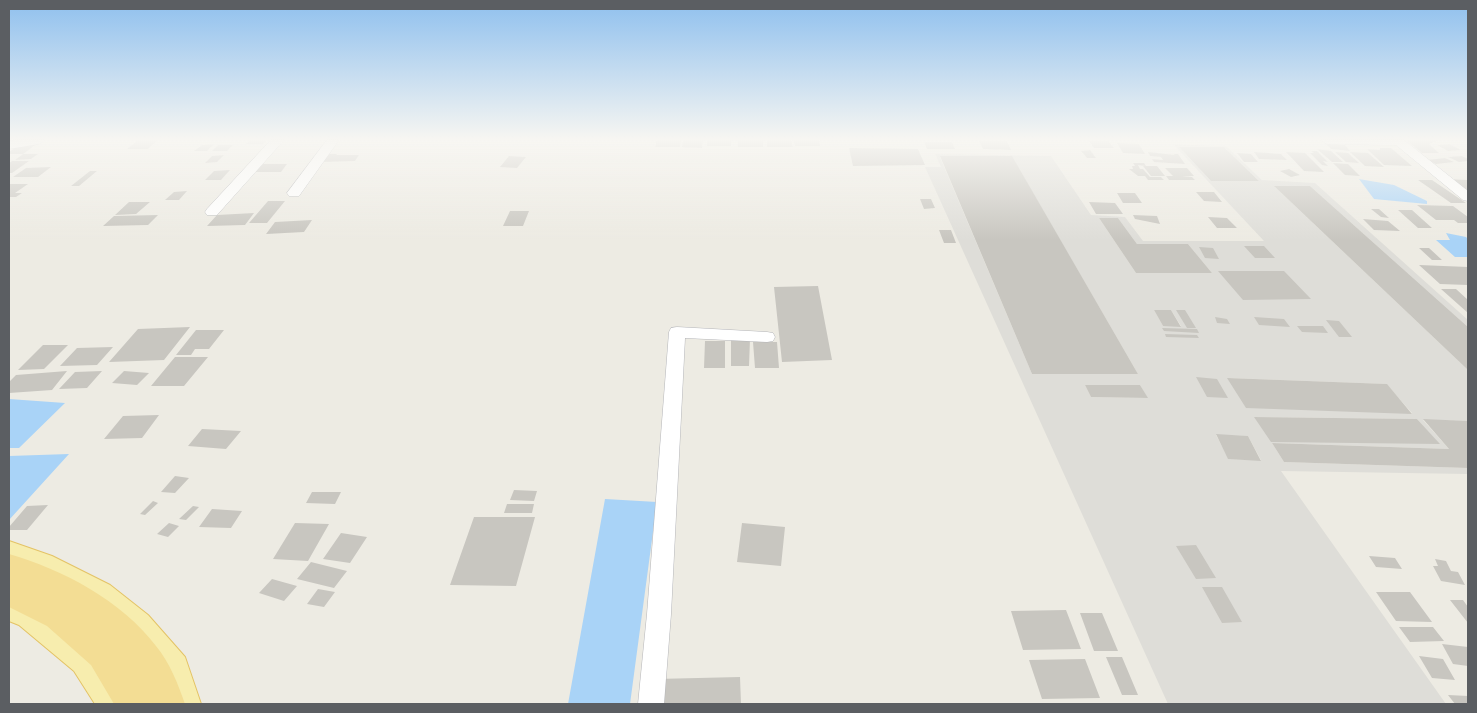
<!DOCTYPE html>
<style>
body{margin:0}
#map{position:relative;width:1477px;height:713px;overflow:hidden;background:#edebe3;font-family:"Golos Text",sans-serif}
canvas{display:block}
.frame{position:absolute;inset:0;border:10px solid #5b5e62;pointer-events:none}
</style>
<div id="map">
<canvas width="1477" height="713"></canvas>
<div class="frame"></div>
</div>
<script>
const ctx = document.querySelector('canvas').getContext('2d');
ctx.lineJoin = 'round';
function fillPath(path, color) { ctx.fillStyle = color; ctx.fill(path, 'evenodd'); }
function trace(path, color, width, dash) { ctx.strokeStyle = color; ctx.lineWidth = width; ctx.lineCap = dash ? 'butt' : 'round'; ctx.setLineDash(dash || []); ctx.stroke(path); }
const industrial = new Path2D(`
 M1173,144l53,2 36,34 53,3 153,137v7l-158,-141 -35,1 193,183v51l-45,-1 26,29 -177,-6 12,19 184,6v6l-187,-3 165,233h-278l-243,-537h16l-6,-13 116,2 40,59 34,2 18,24h121zM1179,147h45l35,34h-48zM940,157h72l126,217h-106zM1099,218h19l19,26h51l24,29h-76zM1154,310h17l10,16h-18zM1228,378l158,6 26,29v1zM1085,385h55l7,13 -56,-1zM1254,417l163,2 22,25zM1216,435l32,1 13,24 -32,-1z`);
const water = new Path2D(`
 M1359,179l35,6 33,16v3l-53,-5z
 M1446,233l20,4 2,2v18h-13l-19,-17h14z
 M9,399l56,4 -46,45h-10z
 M69,454l-60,66v-64z
 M605,499l52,3 -27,202h-62z`);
const building = new Path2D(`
 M138,140h20l-10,9h-21z
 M250,140h17l-4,4h-17z
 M657,140h24l-1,7h-25z
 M683,140h20l-1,8 -20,-1z
 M707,140h24v6h-24z
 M738,140h25v7h-25z
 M767,140h24l2,7h-26z
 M794,140h25l1,6h-25z
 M1406,140h33l-10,4 10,9h-17z
 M24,141h17l-18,13h-14v-2z
 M979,141h28l4,9 -28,-1z
 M1089,141h19l6,7h-20z
 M924,142h28l3,7h-28z
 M1117,143l22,1 6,10 -22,-1z
 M214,144l-7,7h-13l8,-6z
 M1326,144l19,1 5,6 -19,-2z
 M1449,144l12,6 -13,1 -11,-6z
 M218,145h15l-6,6h-15z
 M1179,147h45l35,34h-48z
 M849,148l69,1 7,16 -72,1z
 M1380,148h11l21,18 -28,-1 -17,-16 13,1z
 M1317,149l14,2 12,11h-11z
 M1090,150l6,8h-9l-6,-7z
 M1311,151h6l11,11 -5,-1 5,5 -6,-1 -12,-12h4z
 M1148,152l27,3 -2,-1h5l7,10 -31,-2 -2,-3 11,1 -2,-3 -11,-1z
 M1254,152l27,2 6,6 -28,-1z
 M1286,152l19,1 19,19 -20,-1z
 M1335,152l13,1 11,10 -13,-1z
 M1350,152l18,1 16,14 -19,-1z
 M1237,153l14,1 7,8h-14z
 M23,154h15l-7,5 -16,1z
 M327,154h10l-1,1h23l-4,6 -34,1z
 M224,155l-7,7 -12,1 7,-7z
 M509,156l17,1 -9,11 -17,-1z
 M940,156h72l126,218h-106z
 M1462,156l6,3v2l-9,1 -11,-5z
 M1445,158l9,4 -18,2 -9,-4z
 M12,161h17l-17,12h-3v-10z
 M1133,163h11l2,3 -8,-1 2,4h3l7,8h11l3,3h-16l-3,-4h-7l-9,-7h4l-1,-3h3z
 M1333,163l15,1 12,12 -15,-1z
 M263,164h24l-6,8h-26z
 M1143,166h14l8,10h-14z
 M51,167l-13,10h-25l13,-9z
 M1165,168h22l7,8h-12l10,1 3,3h-26l-3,-4h7z
 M1289,169l11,6 -9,2 -11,-6z
 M230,170l-9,10h-16l9,-9z
 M90,171h7l-18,15h-8z
 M1446,179l22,1v13h-6z
 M1418,180h14l34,23h-15z
 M9,184h19l-13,9h7l-6,4h-7z
 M1274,186h36l158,141v43z
 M187,191l-8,9h-14l9,-8z
 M1196,192h18l8,10 -18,-1z
 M1117,193h18l7,10h-19z
 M920,199h11l4,9 -11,1z
 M268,201h17l-18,22h-18z
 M129,202h21l-14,12 -21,1z
 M1089,202l26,1 8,11h-27z
 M1417,205l36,1 15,11v6h-10l-4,-3h-18z
 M1371,209h8l10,9 -8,-1z
 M1398,210h14l20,18h-14z
 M510,211h19l-6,15h-20z
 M254,213l-9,12 -38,1 10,-11z
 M158,215l-10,10 -45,1 11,-10z
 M1133,215l24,1 3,8 -25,-5z
 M1208,217l19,1 10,10h-20z
 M1099,218h19l19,26h51l24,29h-76z
 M1363,219l25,2 12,10 -26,-1z
 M312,220l-8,12 -38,2 9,-12z
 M939,230h12l5,13h-12z
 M1244,246h20l11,12h-20z
 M1199,247l14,1 6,11 -14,-1z
 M1419,248h10l13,12h-10z
 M1419,265l49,2v18l-28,-1z
 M1218,271h66l27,28 -68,1z
 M818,286l14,74 -50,2 -8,-75z
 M1441,289h15l12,11v13z
 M1154,310h17l10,17 -18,-1z
 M1176,310h9l11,18h-9z
 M1215,317l12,2 3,5 -13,-1z
 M1254,317l30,2 6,8 -31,-2z
 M1326,320l13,1 13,16h-13z
 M1297,326h26l5,7 -26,-1z
 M190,327l-26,33 -55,2 29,-33z
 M1162,328l35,1 2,4 -35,-2z
 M196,330h28l-15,19h-14l-4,6h-15z
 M1165,334l32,1 2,3 -33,-1z
 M731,339h19l-1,27h-18z
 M705,341h20v27h-21z
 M753,342h24l2,26h-24z
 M43,345h25l-24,24 -26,1z
 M113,347l-16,18 -37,1 17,-18z
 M175,357h33l-24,29h-33z
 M67,371l-15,19 -43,3v-11l7,-7z
 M102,371l-15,17 -28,1 16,-17z
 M124,371l25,2 -12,12 -25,-2z
 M1196,377l21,2 11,19 -21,-1z
 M1227,378l160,6 25,30 -166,-6z
 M1085,385h55l8,13 -57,-1z
 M159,415l-17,23 -38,1 19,-23z
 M1254,417l163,2 23,25 -169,-2z
 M1423,419l45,2v47l-184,-6 -12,-19 177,6z
 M202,429l39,2 -15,18 -38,-3z
 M1216,434l32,2 13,25 -33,-2z
 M175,476l14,2 -14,15 -14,-1z
 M514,490l23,1 -3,10 -24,-1z
 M312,492h29l-6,12 -29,-1z
 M153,501l5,2 -13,12 -5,-1z
 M507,504h27l-2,9h-28z
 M48,505l-21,25h-18v-3l18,-21z
 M193,506l6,1 -13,13 -7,-1z
 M212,509l30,2 -11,17 -32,-1z
 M474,517h61l-19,69 -66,-1z
 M169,523l10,3 -11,11 -11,-3z
 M295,523l34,1 -21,37 -35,-2z
 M742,523l43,4 -4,39 -44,-4z
 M341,533l26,4 -17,26 -27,-4z
 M1196,545l20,33 -20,1 -20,-33z
 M1369,556l26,2 7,11 -26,-2z
 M1435,559l11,2 5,10 7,1 7,13 -24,-4 -8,-15h5z
 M311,562l36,9 -13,17 -37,-9z
 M272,579l25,7 -13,15 -25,-8z
 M1202,587h20l20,35 -20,1z
 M318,589l17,3 -11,15 -17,-3z
 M1376,592h34l22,30 -36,-1z
 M1450,600h13l5,7v16z
 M1066,610l15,39 -58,1 -12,-39z
 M1080,613h22l16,38h-24z
 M1399,627h34l11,14 -34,1z
 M1442,644l26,3v19l-15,-2z
 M1419,656l24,3 12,21 -23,-2z
 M1106,657h16l16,38h-16z
 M1085,659l15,39 -58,1 -13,-39z
 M740,677l1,27h-86l1,-25z
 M1448,695l20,1v8h-13z`);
const minor = new Path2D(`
 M15,140h30l-6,4 -30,5v-8z
 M271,140h13l-67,75h-10l-2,-3 2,-3z
 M327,140h12l-40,56h-10l-2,-3z
 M1321,140h83l64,51v10l-5,-1 -67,-55 -69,-1z
 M677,327l90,5 6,1 2,4 -2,4 -6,1 -82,-4 -14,276 -7,90h-26l9,-90 22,-282 2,-4z`);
const major = new Path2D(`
 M9,541l43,15 58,29 38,30 37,42 16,47h-34l-8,-28 -33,-41 -38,-32 -56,-29 -23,-9z
 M9,594l32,11 57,44 28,43 5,12h-36l-21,-33 -55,-46 -10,-4z`);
const highway = new Path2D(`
 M9,554c53,15 113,47 147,92 14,17 22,38 29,58h-71l-23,-39 -44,-39 -38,-19z`);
fillPath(industrial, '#deddd8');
fillPath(water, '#a9d3f7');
fillPath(building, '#c8c6c0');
trace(minor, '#b4b5b9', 1);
trace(major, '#e4c365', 2);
trace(highway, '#dba115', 2);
fillPath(minor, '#fff');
fillPath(major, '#f7edae');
fillPath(highway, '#f3dd94');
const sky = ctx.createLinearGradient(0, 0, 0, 240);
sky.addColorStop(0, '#8fc0ee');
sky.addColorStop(0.58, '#f7f6f2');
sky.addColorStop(1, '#f7f6f200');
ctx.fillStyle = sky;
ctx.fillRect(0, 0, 1477, 240);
</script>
